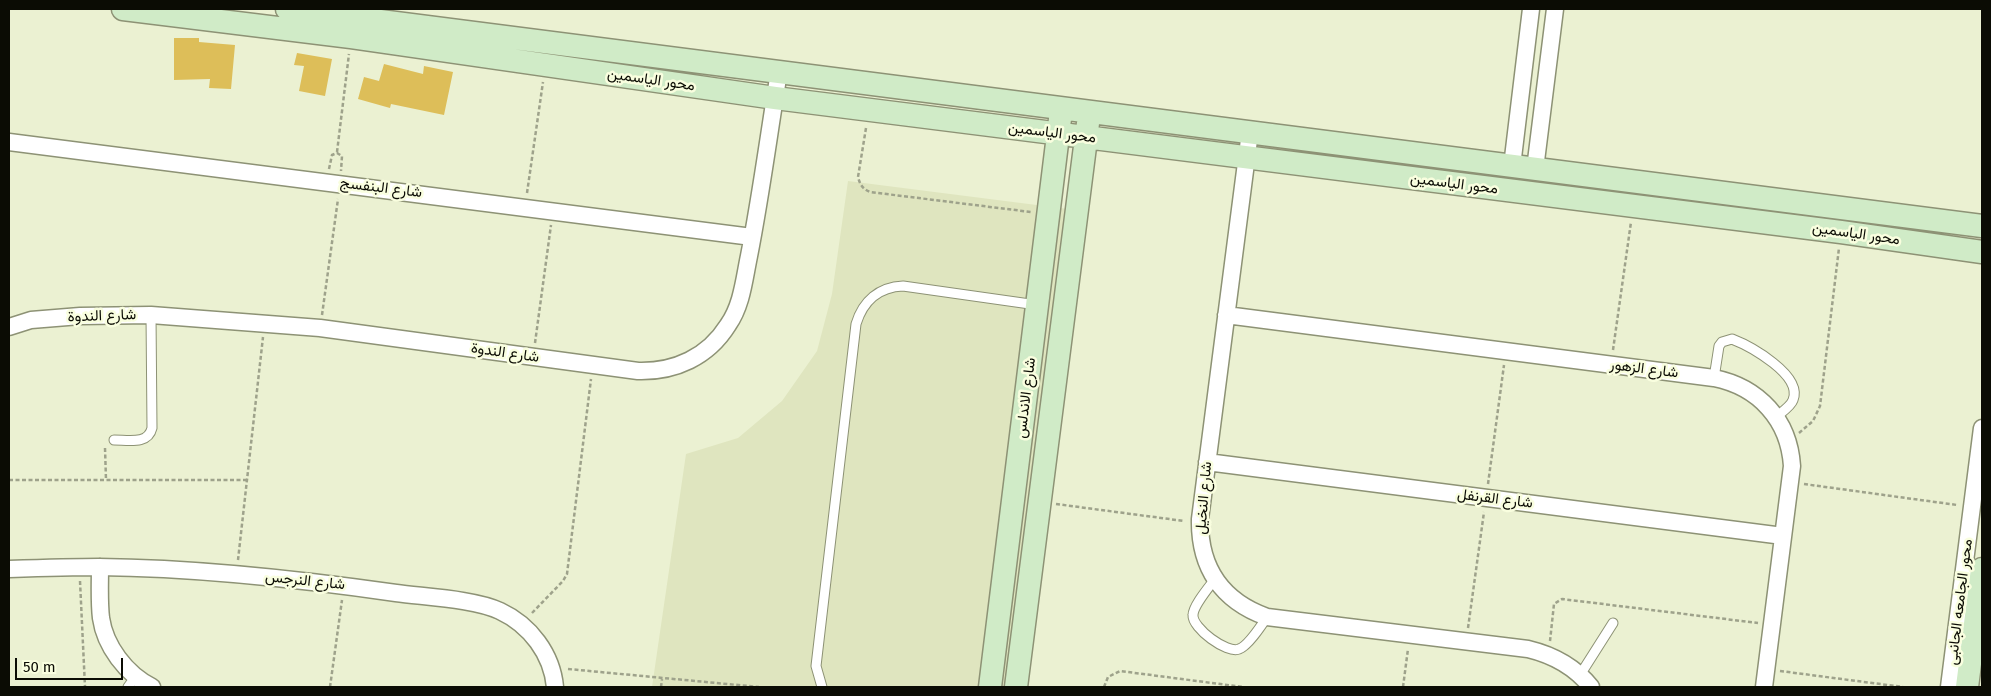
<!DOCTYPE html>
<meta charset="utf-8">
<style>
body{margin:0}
#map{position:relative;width:1991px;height:696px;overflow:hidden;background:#ebf1d2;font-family:"Fira Sans",sans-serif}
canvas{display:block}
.frame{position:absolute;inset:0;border:10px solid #0b0c04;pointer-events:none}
.scale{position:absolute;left:15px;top:658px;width:108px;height:22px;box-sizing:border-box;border:2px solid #0b0c04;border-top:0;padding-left:6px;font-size:15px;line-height:18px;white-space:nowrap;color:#0b0c04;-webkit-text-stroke:4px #f9fedf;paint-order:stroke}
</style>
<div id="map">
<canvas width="1991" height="696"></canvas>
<div class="frame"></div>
<div class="scale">50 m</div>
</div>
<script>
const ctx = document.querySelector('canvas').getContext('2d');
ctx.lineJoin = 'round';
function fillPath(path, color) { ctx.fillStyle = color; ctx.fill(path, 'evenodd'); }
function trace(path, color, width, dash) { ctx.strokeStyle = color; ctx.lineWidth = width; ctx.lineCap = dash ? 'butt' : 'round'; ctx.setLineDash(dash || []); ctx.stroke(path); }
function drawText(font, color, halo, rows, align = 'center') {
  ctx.font = font + ' "Fira Sans",Vazirmatn,sans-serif'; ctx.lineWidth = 5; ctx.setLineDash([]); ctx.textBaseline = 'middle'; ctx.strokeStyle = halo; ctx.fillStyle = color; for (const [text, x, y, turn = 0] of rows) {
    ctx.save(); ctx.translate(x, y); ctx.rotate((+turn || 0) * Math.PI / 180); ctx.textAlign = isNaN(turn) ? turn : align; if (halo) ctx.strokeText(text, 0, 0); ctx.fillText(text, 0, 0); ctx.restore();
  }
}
const built = new Path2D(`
 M848,181l220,28 -63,478h-353l34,-233 52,-16 44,-37 35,-50 15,-57z`);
const building = new Path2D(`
 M174,38h25v4l36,3 -4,44 -22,-1 1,-9 -36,1z
 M297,53l35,6 -7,37 -26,-5 5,-25 -10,-1z
 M384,64l39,10 1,-8 29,6 -9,43 -53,-11 -1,4 -32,-9 6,-22 15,4z`);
const path = new Path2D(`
 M866,128l-8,49c2,8 5,12 12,15l161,20
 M337,152l12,-98
 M329,169l3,-14 5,-2 5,3 -1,15
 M527,193l16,-111
 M322,315l16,-116
 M535,343l16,-118
 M1613,350l18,-128
 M1799,433l14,-12 7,-15 19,-158
 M105,448l1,32
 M9,480h238
 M1488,484l16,-119
 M1804,484l153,21
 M1056,504l128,17
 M238,560l25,-223
 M80,581l5,106
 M532,613l31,-32 4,-7 24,-195
 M1468,628l16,-116
 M1550,641l4,-37 8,-5 196,24
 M568,669l191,18
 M1780,671l123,16
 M330,687l12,-87
 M661,687l1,-8
 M1104,687l4,-10 12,-6 123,16
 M1403,687l5,-38`);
const lane = new Path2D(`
 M1714,378l5,-32 3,-4 10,-3c18,7 71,36 61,61 -2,6 -11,12 -17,17
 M114,440c14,0 34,5 38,-12l-1,-113
 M1215,579c-6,8 -22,27 -22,36 -1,13 34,39 46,34 9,-3 22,-23 28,-32
 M1580,675l33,-52
 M128,687l8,-11
 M822,687l-6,-21 40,-342c7,-23 23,-37 47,-38l134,19`);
const street = new Path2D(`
 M1250,132l-50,387c-1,49 22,82 67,98l261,32c25,6 47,18 63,38
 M9,142l743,95
 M1512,166l19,-157
 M1535,169l20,-160
 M1226,315l488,63c45,9 75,42 78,88l-28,221
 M9,327l22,-7 49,-4 71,-1 169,13 318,43c37,1 70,-14 90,-46 14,-20 16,-45 21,-69 12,-61 20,-123 30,-184
 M1207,462l576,74
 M100,567c0,16 -1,34 1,51 4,28 25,56 51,69
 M9,569c30,-1 60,-2 90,-2 100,1 199,12 297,26 29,4 79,6 104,18 30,14 52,43 55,76
 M1949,687l33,-259`);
const secondary = new Path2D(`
 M123,9l228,28 424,61 1066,134 141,20
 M287,9l1695,217
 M990,687l70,-568
 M1016,687l72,-564
 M1967,687l15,-118`);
const streetNames = [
 ["محور الياسمين",651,80,8],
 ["محور الياسمين",1052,133,7],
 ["محور الياسمين",1454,184,7],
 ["شارع البنفسج",381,188,7],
 ["محور الياسمين",1856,234,8],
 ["شارع الندوة",102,316,-2],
 ["شارع الندوة",505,353,8],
 ["شارع الزهور",1644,369,7],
 ["شارع الاندلس",1026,398,-83],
 ["شارع النخيل",1204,498,-85],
 ["شارع القرنفل",1495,499,7],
 ["شارع النرجس",305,581,6],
 ["محور الجامعه الجانبى",1960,602,-83]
];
fillPath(built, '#dfe5bf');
fillPath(building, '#ddbe59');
trace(lane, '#8d9275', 11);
trace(street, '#8d9275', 19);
trace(secondary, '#8d9275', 25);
trace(path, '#9ea28b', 2.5, [4, 2.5]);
trace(lane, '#fff', 9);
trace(street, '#fff', 16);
trace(secondary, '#d0ebc7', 22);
drawText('15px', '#0b0c04', '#f9fedf', streetNames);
</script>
